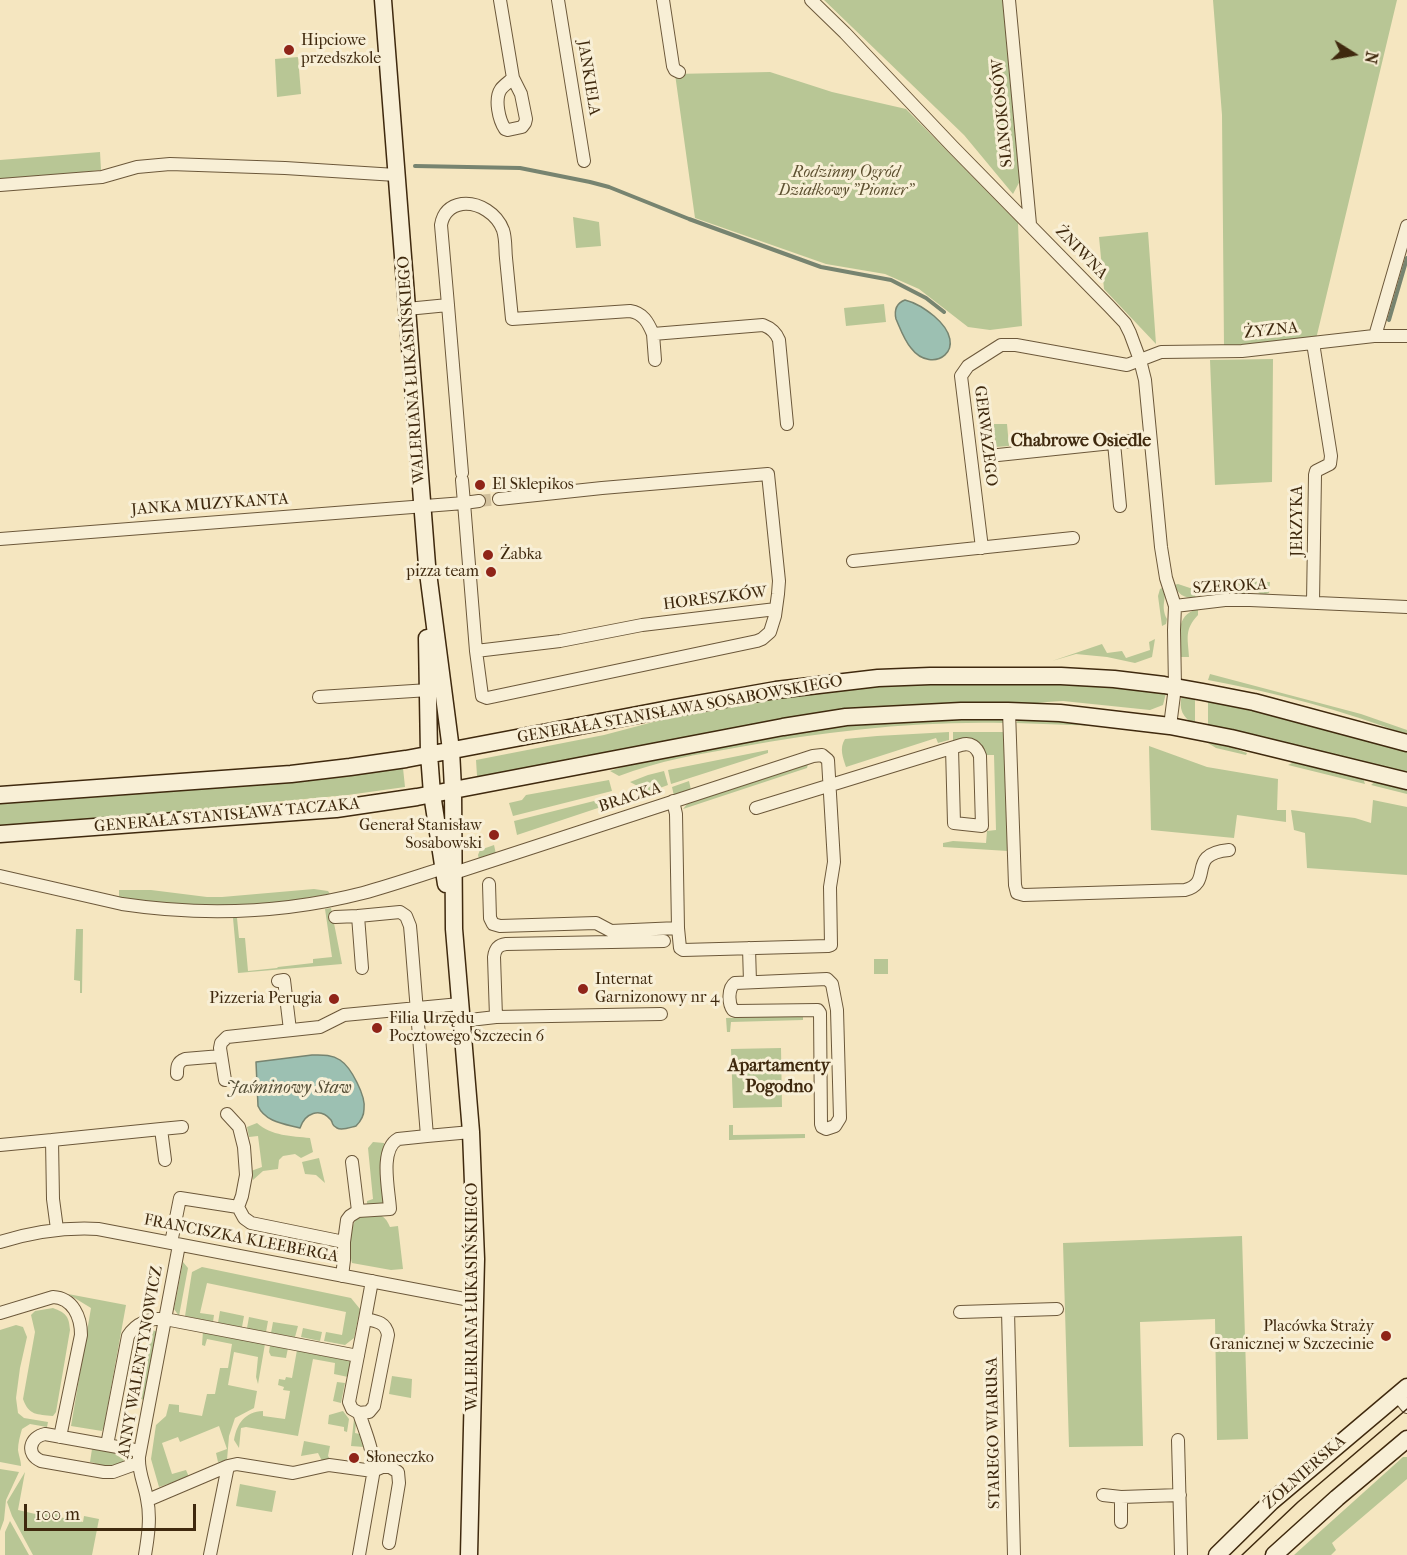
<!DOCTYPE html>
<meta charset="utf-8">
<style>
body{margin:0}
#map{position:relative;width:1407px;height:1555px;overflow:hidden;background:#f5e6c0;font-family:"IM FELL French Canon",serif}
canvas{display:block}
.north{position:absolute;left:1323px;top:24px;width:60px;height:60px;-webkit-text-stroke:4px #f8efd6;paint-order:stroke;rotate:101deg;font-size:16px;font-weight:700;line-height:24px;text-align:center;color:#3f290e}
.north::after{content:'';display:block;margin:auto;width:21px;height:27px;background:#3f290e;clip-path:polygon(50% 0,100% 100%,50% 72%,0 100%)}
.scale{position:absolute;left:24px;top:1504px;width:172px;height:27px;box-sizing:border-box;border:3px solid #3f290e;border-top:0;padding-left:8px;font-size:18px;line-height:21px;white-space:nowrap;color:#3f290e;-webkit-text-stroke:4px #f8efd6;paint-order:stroke}
</style>
<div id="map">
<canvas width="1407" height="1555"></canvas>
<div class="north">N</div>
<div class="scale">100 m</div>
</div>
<script>
const ctx = document.querySelector('canvas').getContext('2d');
ctx.lineJoin = 'round';
function fillPath(path, color) { ctx.fillStyle = color; ctx.fill(path, 'evenodd'); }
function trace(path, color, width, dash) { ctx.strokeStyle = color; ctx.lineWidth = width; ctx.lineCap = dash ? 'butt' : 'round'; ctx.setLineDash(dash || []); ctx.stroke(path); }
function drawText(font, color, halo, rows, align = 'center') {
  ctx.font = font + ' "IM FELL French Canon",serif'; ctx.lineWidth = 6; ctx.setLineDash([]); ctx.textBaseline = 'middle'; ctx.strokeStyle = halo; ctx.fillStyle = color; for (const [text, x, y, turn = 0] of rows) {
    ctx.save(); ctx.translate(x, y); ctx.rotate((+turn || 0) * Math.PI / 180); ctx.textAlign = isNaN(turn) ? turn : align; if (halo) ctx.strokeText(text, 0, 0); ctx.fillText(text, 0, 0); ctx.restore();
  }
}
const green = new Path2D(`
 M824,0h180l17,179 -8,15 -49,-59z
 M1213,0h184l-81,339 -92,8 -2,-232z
 M298,57l3,37 -24,3 -2,-38z
 M770,72l62,20 74,17 112,114 4,103 -32,4 -22,-3 -49,-38 -34,-15 -59,-10 -131,-46 -20,-144z
 M100,152l1,18 -101,11v-21z
 M573,217l26,5 2,24 -25,2z
 M1148,232l8,112 -52,-55 -5,-52z
 M884,304l2,18 -40,4 -2,-18z
 M1273,359l-1,123 -57,3 -5,-125z
 M993,424h14l2,22 -13,1z
 M1242,581l28,1 -1,11 -6,2 -28,-11 -10,-2z
 M1178,584l15,5 3,9c-10,1 -18,-3 -22,-13z
 M1228,585l22,8v2l-42,2 -1,-10z
 M1164,587c3,13 -4,19 3,32l-1,5 -4,2 -4,-30 2,-7z
 M1198,609v6c-14,15 -10,23 -9,42h-8c-1,-19 -7,-42 17,-48z
 M1155,639l-3,18 -17,6 -28,-6 -31,-3 -24,7 50,-17 5,9 15,-2 4,7 24,-8 -1,-8z
 M1210,674l151,40 46,16v5c-64,-25 -131,-42 -199,-55z
 M926,682l180,3 60,8 -3,12 -13,5 -87,-9 -16,1 -392,42 -172,32h-6l-1,-16 128,-25 76,-20 96,-17 48,-7z
 M1182,695l13,2v28c-12,-7 -17,-16 -13,-30z
 M1208,699l199,50v26l-199,-48z
 M998,717l4,2 3,4c-90,-2 -178,8 -265,24 -41,7 -82,14 -121,29l-9,-5 27,-9 190,-34 65,-8z
 M1019,719l81,4 -1,3 -83,-3z
 M949,732v8l-11,3 -2,-5 -90,29c-3,-9 -7,-19 -1,-28l32,-3z
 M953,732h52l3,119 -65,-4v-4l10,-2 33,2 1,-12 9,-1 -2,-75h-9c-3,-20 -17,-18 -32,-13z
 M1208,739l39,14 -1,2 -30,-7 -8,-5z
 M1149,746l58,21 71,12 -1,31h9v12l-49,-7 -3,23 -83,-8z
 M768,750v3l-97,31 -3,-14z
 M1294,762h6l63,16 2,6 -77,-19z
 M808,764l-1,4 -124,41 5,-6z
 M403,768l2,19 -57,8 -86,8 -64,9 -198,15v-24l347,-27z
 M664,771l4,14 -19,7 -19,-10 18,-7z
 M609,780l3,11 -99,25 -4,-13 13,-3 4,-5z
 M689,781l2,9 -17,6 -2,-9z
 M1376,781l31,6v7l-36,-9z
 M614,796l2,6 -99,33 -3,-14z
 M1373,800l34,7v68l-100,-7 -2,-35 -11,-3 -3,-20 64,8 16,5z
 M494,845l2,9 -17,5 -1,-4 2,-5z
 M314,889l14,2 2,3 -55,9 -50,2 -72,-1 -34,-7v-7h32l56,7h15z
 M331,908l11,56 -104,9 -5,-55h4l2,20h6l3,33 29,-3 1,-1 35,-4v-4l19,-2 -7,-48z
 M76,929h7l-1,64h-2v-12l-6,-1z
 M874,959h14v15h-14z
 M803,1016v4l-72,2 -1,10h-3l-1,-14z
 M781,1048l1,59 -49,1 -2,-59z
 M257,1123c14,13 35,13 53,15l3,14 -12,6 -6,-4 -12,2 -4,4 -1,9 -15,2 -10,9 -2,-9 11,-4 -4,-31 -9,1 -2,-10z
 M729,1125h4v10l72,-1v4l-76,2z
 M373,1142l11,1 1,51 -2,12h-16v-5l6,-2 -5,-51z
 M319,1158l6,25 -9,-8 -11,-1 -3,-12z
 M364,1215c13,0 20,-3 26,12l8,-1 5,43 -12,1 -39,-7c-3,-10 -2,-34 3,-42 3,-3 5,-4 9,-6z
 M1242,1236l6,203 -31,1 -2,-121 -75,3 3,124 -74,1 -6,-204z
 M183,1262l5,6 -9,48 -5,-7z
 M202,1267l149,31 9,11 -6,29 -9,7 -21,-4 2,-9 16,3 4,-23 -139,-29 -7,30 14,2 -1,7 -28,-6 7,-44z
 M68,1294l58,11 -22,121 -2,5 -31,-5 20,-118z
 M53,1308c13,5 16,8 17,22l-14,82 -3,4c-16,-2 -24,0 -30,-17l12,-67 -4,-17 4,-4z
 M220,1311l24,5 -2,11 -24,-4z
 M249,1317l19,4 -2,11 -19,-4z
 M273,1322l25,4 -3,11 -24,-4z
 M16,1325l7,2 4,10 -7,31 -4,30 2,15 6,5 24,4 -1,5 -17,-3 -8,5c-2,7 -4,14 -4,21 1,7 3,10 3,16l-21,-4v-132z
 M303,1328l19,4 -2,9 -19,-4z
 M151,1329l8,4 -14,68 -7,-4z
 M203,1331l62,13 -7,40 -2,-7 2,-20 -24,-5 -6,33 29,6 -3,17 -19,10 -6,18 -2,24 -9,2 -2,-9 11,-4 -8,-23 -39,16 -2,-5 -16,6 10,31 14,-4 3,7 -30,10 -8,-28 5,-34 10,-9 3,-12 10,1v7l23,4 5,-22h8l5,-26h8l4,-24 -25,-5 -2,7 -3,-1z
 M270,1345l18,3 -2,10 -15,-2 -2,-4z
 M297,1350l54,11 -3,16 -14,-3 1,-11 -22,-4 -15,77 -52,-9 -5,1 -2,20 -5,-8c3,-17 11,-28 29,-29v5l22,3 5,-28 -7,-1 1,-3 -6,-2 1,-6 6,1 1,-3 6,1z
 M392,1376l20,3 -1,19 -22,-4z
 M337,1382l8,1 -4,20 -8,-2z
 M343,1411l6,8 -2,13 -3,-1v-4l-16,-3 1,-9z
 M354,1419l2,4 -1,10 9,2v12l-13,-1z
 M304,1441l26,5 -2,10 2,3 -8,2 -4,-8 -17,3z
 M92,1449l20,3 12,8 -2,5 -15,3 -12,-1v-4l-5,-1z
 M1403,1457h4v22l-75,64 4,7 -5,5h-37z
 M0,1469l19,3 -13,28 -2,20 -4,11z
 M25,1472l-7,38 26,6 1,-5 14,2v4l24,5 1,-6 15,3 -7,36h-59l-21,-39 -5,-14z
 M240,1484l36,7 -4,21 -36,-6z
 M10,1521l19,34h-24v-23z`);
const water = new Path2D(`
 M905,300c12,3 20,9 29,16 39,33 -2,60 -23,32 -7,-8 -11,-20 -15,-29 -2,-9 1,-16 9,-19z
 M312,1055c9,0 19,-1 28,5 11,7 26,36 24,49 0,7 -3,12 -8,17 -5,1 -14,5 -19,2 -6,-3 -3,-3 -6,-8 -11,-13 -26,-7 -31,8 -15,-4 -35,-6 -42,-22l-2,-44z`);
const stream = new Path2D(`
 M415,166l105,2 70,14 19,5 80,32 132,48 70,13 35,18 18,14
 M1389,320l18,-62`);
const streetTunnel = new Path2D(`
 M479,501l20,-2`);
const street = new Path2D(`
 M500,0l13,78 8,16 5,25 -1,4 -3,4 -14,3 -3,-1c-6,-9 -11,-30 -4,-40 3,-4 8,-7 12,-11
 M558,0l26,161
 M663,0l10,66 2,4 4,2
 M811,0l34,33 108,114 156,159 16,17 5,10 10,27 5,20 16,167 5,31 9,28 -1,24 1,57 -5,39
 M1009,0l21,224
 M0,185l102,-8 35,-10 33,-3 115,4 111,7
 M448,305l14,168
 M407,309l41,-4 -7,-80c2,-12 9,-19 21,-21 17,-2 35,10 41,26 3,9 2,19 3,28 2,20 4,41 6,61l118,-8c13,2 18,11 23,23l110,-9c8,3 13,7 16,15l8,84
 M653,334l2,26
 M1375,336l32,-110
 M1313,343l18,113 -1,8 -14,7 -1,4 -2,127
 M1114,443l6,63
 M998,455l152,-16
 M479,501l-15,2 12,148 6,45 5,2 270,-57 5,-2 8,-7 5,-16 3,-22 1,-13 -11,-107 -166,14 -103,11
 M0,539l464,-36 -2,-23
 M982,548l-21,-172 7,-10 33,-21h15l111,20 34,-13 81,-1 132,-15h33
 M853,561l220,-23
 M1175,606l50,-6h25l157,7
 M476,651l84,-10 82,-16 134,-16
 M319,697l110,-7
 M1009,711l6,174 2,8 7,2 161,-5c30,-8 0,-36 44,-40
 M756,808l205,-63c10,-3 16,2 19,11l2,70 -28,-3 -2,-75
 M448,875l365,-119 9,-1 6,5 6,102 -4,25 1,58 -3,1 -145,4 -3,-2 -2,-20 -2,-114 -3,-13
 M0,876l122,28c80,12 163,9 241,-11 29,-8 58,-18 87,-27
 M489,884l1,34 3,6 7,2 96,-3 15,8 67,-3
 M335,917l23,-1
 M749,948l1,34
 M362,968l-4,-52 42,-4 6,4 4,10 1,11 16,199 44,-4
 M827,979l5,5 5,26 3,108 -5,8 -9,3 -4,-2 -1,-3 -1,-111 -2,-3 -82,1 -3,-1c-5,-7 -5,-22 2,-27z
 M278,981l6,-1 6,50
 M496,1017l165,-3
 M461,1021l35,-4 -2,-60c1,-8 4,-12 12,-13l158,-3
 M177,1074c0,-7 0,-12 8,-15l36,-3
 M225,1080l-5,-32 1,-5 6,-6 93,-10 24,-12 116,-11
 M227,1114l12,13 5,20 2,28 -4,21 -4,11
 M161,1129l21,-2
 M0,1145l52,-5
 M358,1211l32,-2c-1,-19 -11,-59 8,-70l29,-3
 M57,1229l-4,-30 -1,-59 109,-11 4,31
 M0,1242c33,-10 64,-15 98,-13l377,72
 M171,1243l9,-45 58,9 6,11 7,5 93,19
 M342,1276l2,-16v-18l3,-22 3,-4 8,-5 -6,-49
 M1008,1311l6,244
 M960,1312l97,-3
 M0,1313l53,-16c20,1 28,20 28,38l-21,102
 M1397,1395l10,12
 M359,1413l10,-1 5,-6 14,-71c-2,-13 -12,-14 -23,-16l7,-38
 M1178,1440l3,115
 M107,1445l21,-109c8,-13 22,-18 37,-17l193,37
 M138,1463l-25,9h-9l-63,-11c-16,-7 -11,-24 4,-27l95,17
 M1103,1495l18,2 59,-2
 M1121,1497v25
 M148,1500l80,-34
 M145,1555c3,-18 6,-38 2,-56 -2,-14 -9,-27 -8,-42l40,-212
 M210,1555l18,-89 9,-2 56,9 36,-8 44,6 9,-4h8l8,5 1,11 -10,60
 M359,1555l14,-80c2,-22 -7,-41 -14,-62l-7,-4 -3,-7 16,-83`);
const secondary = new Path2D(`
 M383,0l44,565 24,185 2,39 1,140 17,203 5,127 -7,296
 M427,638l2,116 3,40 14,90
 M0,795l291,-21 59,-7 56,-8 268,-51 102,-18 102,-12 52,-2h131l53,3 50,6 39,7 51,10 153,41
 M0,834l336,-25 81,-12 366,-70 63,-10 115,-6h47l52,2 110,13 61,12 176,43
 M1217,1555l54,-53 136,-115
 M1274,1555l63,-57 70,-59`);
const tram = new Path2D(`
 M1242,1555l56,-53 109,-93`);
const markers = [
 [289,50,6,"#8f2418"],
 [480,485,6,"#8f2418"],
 [488,555,6,"#8f2418"],
 [491,572,6,"#8f2418"],
 [494,835,6,"#8f2418"],
 [583,989,6,"#8f2418"],
 [334,999,6,"#8f2418"],
 [377,1028,6,"#8f2418"],
 [1386,1336,6,"#8f2418"],
 [354,1458,6,"#8f2418"]
];
const poiNames = [
 ["Hipciowe",301,41],
 ["przedszkole",301,59],
 ["El Sklepikos",492,485],
 ["Żabka",500,555],
 ["pizza team",479,572,"right"],
 ["Generał Stanisław",482,826,"right"],
 ["Sosabowski",482,844,"right"],
 ["Internat",595,980],
 ["Garnizonowy nr 4",595,998],
 ["Pizzeria Perugia",322,999,"right"],
 ["Filia Urzędu",389,1019],
 ["Pocztowego Szczecin 6",389,1037],
 ["Placówka Straży",1374,1327,"right"],
 ["Granicznej w Szczecinie",1374,1345,"right"],
 ["Słoneczko",366,1458]
];
const streetNames = [
 ["JANKIELA",588,78,81],
 ["SIANOKOSÓW",1003,113,-95],
 ["ŻNIWNA",1081,253,46],
 ["ŻYZNA",1271,331,-6],
 ["WALERIANA ŁUKASIŃSKIEGO",412,370,-94],
 ["GERWAZEGO",985,436,83],
 ["JANKA MUZYKANTA",210,505,-4],
 ["JERZYKA",1298,521,-90],
 ["SZEROKA",1230,587,-3],
 ["HORESZKÓW",715,599,-7],
 ["GENERAŁA STANISŁAWA SOSABOWSKIEGO",680,710,-10],
 ["BRACKA",630,798,-18],
 ["GENERAŁA STANISŁAWA TACZAKA",227,816,-5],
 ["FRANCISZKA KLEEBERGA",241,1239,11],
 ["WALERIANA ŁUKASIŃSKIEGO",473,1297,-90],
 ["ANNY WALENTYNOWICZ",141,1362,-80],
 ["STAREGO WIARUSA",994,1433,-91],
 ["ŻOŁNIERSKA",1305,1473,-41]
];
const parkNames = [
 ["Rodzinny Ogród",846,173],
 ["Działkowy \"Pionier\"",846,191]
];
const neighbourhoodNames = [
 ["Chabrowe Osiedle",1081,442],
 ["Apartamenty",779,1067],
 ["Pogodno",779,1088]
];
const waterNames = [
 ["Jaśminowy Staw",289,1089]
];
fillPath(green, '#b8c695');
fillPath(water, '#9cc0b2');
trace(water, '#778470', 1.5);
trace(stream, '#778470', 4);
trace(streetTunnel, '#d1c09c', 12, [12, 6]);
trace(street, '#6c583a', 14);
trace(secondary, '#3f290e', 19);
trace(street, '#f8efd6', 12);
trace(secondary, '#f8efd6', 16);
trace(tram, '#3f290e', 1.5);
for (const [x, y, r, color] of markers) { const dot = new Path2D(); dot.arc(x, y, r, 0, 2 * Math.PI); ctx.fillStyle = color; ctx.fill(dot); trace(dot, '#f8efd6', 2); }
drawText('16px', '#3f290e', '#f8efd6', poiNames, 'left');
drawText('16px', '#3f290e', '#f8efd6', streetNames);
drawText('italic 16px', '#5d5030', '#f8efd6', parkNames);
drawText('bold 18px', '#3f290e', '#f8efd6', neighbourhoodNames);
drawText('italic 18px', '#564f37', '#f8efd6', waterNames);
</script>
